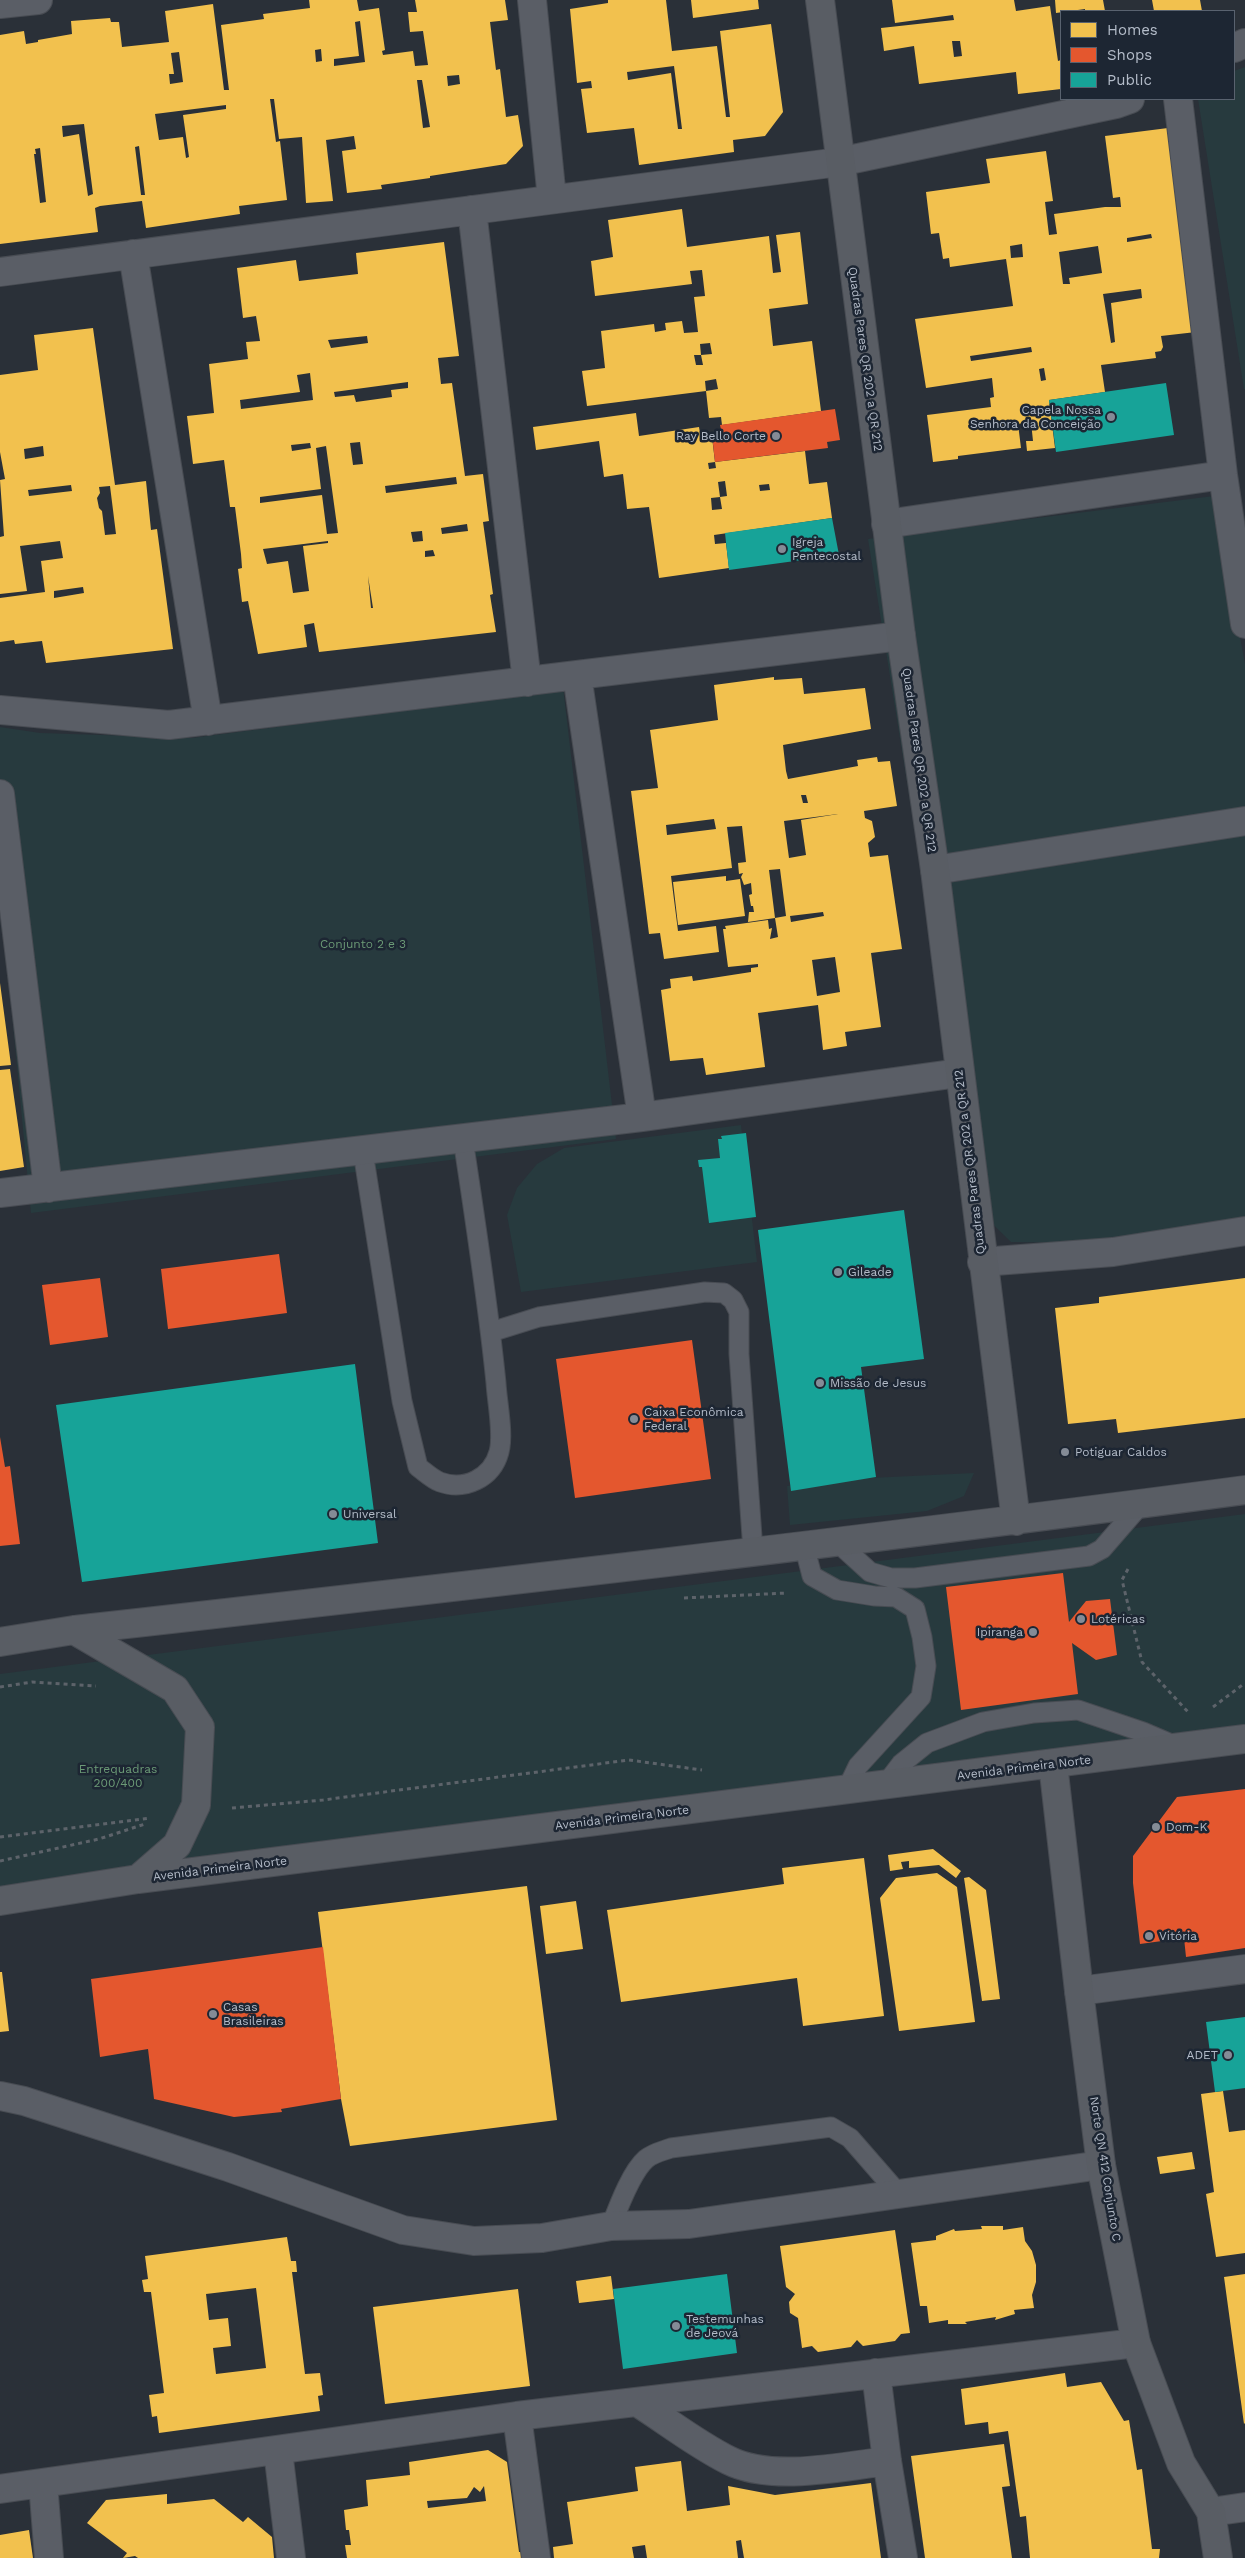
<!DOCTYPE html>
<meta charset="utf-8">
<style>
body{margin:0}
#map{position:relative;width:1245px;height:2558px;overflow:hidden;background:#2a3038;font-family:"Work Sans",sans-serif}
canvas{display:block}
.legend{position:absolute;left:1060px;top:10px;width:175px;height:90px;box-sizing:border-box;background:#1d2633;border:1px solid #59626f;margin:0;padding:6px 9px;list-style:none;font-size:15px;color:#b4bcc9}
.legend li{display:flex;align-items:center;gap:10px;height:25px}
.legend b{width:25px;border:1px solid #59626f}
</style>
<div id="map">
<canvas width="1245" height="2558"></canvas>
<ul class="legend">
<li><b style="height:14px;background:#f2c14e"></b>Homes</li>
<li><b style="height:14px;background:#e4572e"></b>Shops</li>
<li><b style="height:14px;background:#17a398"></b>Public</li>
</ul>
</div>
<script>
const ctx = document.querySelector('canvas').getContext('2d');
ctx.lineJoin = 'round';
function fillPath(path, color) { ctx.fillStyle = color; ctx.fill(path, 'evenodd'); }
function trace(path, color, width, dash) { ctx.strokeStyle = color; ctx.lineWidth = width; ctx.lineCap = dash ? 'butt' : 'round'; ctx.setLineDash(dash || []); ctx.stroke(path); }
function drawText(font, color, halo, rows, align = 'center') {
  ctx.font = font + ' "Work Sans",sans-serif'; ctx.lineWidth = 5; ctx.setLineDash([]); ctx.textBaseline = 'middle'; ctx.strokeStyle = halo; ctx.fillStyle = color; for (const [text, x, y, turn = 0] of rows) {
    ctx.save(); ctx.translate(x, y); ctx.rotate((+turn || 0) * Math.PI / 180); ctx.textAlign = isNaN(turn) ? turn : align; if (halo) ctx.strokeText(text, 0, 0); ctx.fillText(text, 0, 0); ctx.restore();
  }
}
const green = new Path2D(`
 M1245,67v322h-1l-46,-290h36v-28z
 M1214,496l31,168v157l-304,63 304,-49v383l-155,25 -79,-1 -51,-50 -36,-304 -56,-349z
 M563,687l53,452 -585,74 -31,-325v-161l40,6 152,5 330,-43z
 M741,1125l16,137 -236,30 -14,-77 10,-27 20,-24 27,-16z
 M974,1473l-10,23 -37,15 -137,14 -3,-39 83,-8z
 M1245,1514v229l-1245,167v-236z`);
const homes = new Path2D(`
 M309,0h48l2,11 20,-3 6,42 -3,1 1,4 30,-4 2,15 13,-1 -5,-34 -13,1 -2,-20h9l-2,-12h90l3,20 -18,2 6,48 4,-1 6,48 12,-2 5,31 -17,18 -76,12v2l-49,7 1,4 -35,4 -5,-42 14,-2 -2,-13 -28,4 7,61 -27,2 -4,-66 -23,2 -5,-40h-4l6,43 4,-1 7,59 -48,6 1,8 -94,14 -4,-27 -42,5 -5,2 3,24 -98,12v-209l24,-4 2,13 12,-2v-2l34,-6 -1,-13 39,-3 1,4h8l3,25 47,-5 -4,-31 48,-7 11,86h5l-8,-65 43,-6 -1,-5 47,-6zM360,21l5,41 -31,4v-7l25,-3 -4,-34zM321,49l1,12 -6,1 -1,-12zM179,52l4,30 -13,2 -1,-10h5l-3,-21zM459,75l1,9 -12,2 -1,-10zM417,80h5l8,47 -7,1zM226,105v4l-43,6 6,42 -3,1 -3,-21 -24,3 -4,-26zM84,124l9,70 -5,2 -9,-62 -16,3 -1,-11zM139,146l6,49h-4l-6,-48zM40,148l6,54 -6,1 -6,-49h2l-1,-5z
 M608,0h58l6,51 45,-5 9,71h4l-10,-86 51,-7 12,88 -18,24 -32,4 1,12 -95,13 -5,-37 -47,5 -6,-44 11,-1 -1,-7 -14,2 -7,-74 38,-6zM674,66l8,63h-4l-7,-56 -43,7 -1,-8z
 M691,0h67l1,9 -66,9z
 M892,0h122l2,11 34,-5 8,55 3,-1v29l-43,5 -2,-22 -97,12 -5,-38 -30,5 -3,-23 73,-8 -1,-5 -58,8zM952,41h8l2,15 -8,1z
 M1055,0h48l2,11h-20v-2l-29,4z
 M1152,0h48l2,11h-48z
 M1168,128l28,204 -35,4 2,11 -2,4 -6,1 1,6 -55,7 4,27 -56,8 6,48 -28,3 -1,-10h7l-2,-19 -13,2 3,24 -63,8v3l-25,3 -6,-47 64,-8 -1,-9 4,-1 -2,-19 -66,10 -11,-69 98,-13 -7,-47 -56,8 -1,-9 -6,1 -4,-26 -8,1 -5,-42 64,-9 -4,-24 60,-8 7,50 -8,1 4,33 8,-1 -3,-20 51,-7h16l-1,-10 -7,1 -8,-62zM1151,234l1,4 -25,4v-4zM1022,244l1,13 -12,1 -1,-12zM1098,246l4,27 -33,5 1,6h-7l-4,-32zM1141,289l1,9 -31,5 4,39 -4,1 -8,-49zM1031,347l1,5 -61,9 -1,-5zM1044,368l2,12 -5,1 -2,-12z
 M682,209l5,38 82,-11 4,37 8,-1 -5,-37 24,-3 8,72 -39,5 4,37 39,-5 9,70 -99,14 -1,-8 -12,1 -3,-27 -119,15 -5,-35 23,-3 -4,-37 53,-7 1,8 11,-2 -1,-7 17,-2 2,12 14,-1 -4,-35 11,-1 -3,-26 -12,1 2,13 -97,12 -4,-35 22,-4 -5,-37zM710,343l2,11 -11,1 2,10h-7l-2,-10h7l-1,-11zM716,379l2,10 -12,2 -1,-10z
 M444,242l15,114 -21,2 3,26 11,-1 13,93 18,-2 6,47 -6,1 10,72 -3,1 6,37 -177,20 -5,-29 -10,2 3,22 -49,7 -10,-53 -6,1 -4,-33 4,-1 -1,-14 -6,-47h-5l-6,-47 -31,4 -6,-48 27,-3 -5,-49 39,-5 -2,-17 14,-1 -4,-25 -13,2 -6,-50 59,-8 3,21 59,-7 -2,-21zM367,336l1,7 -37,5 -3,-8zM310,373l3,27 -72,9 -1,-9 60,-8 -3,-17zM408,382v6l-17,2 1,7 -36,5 -2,-7 -19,2 -1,-5zM360,442l3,22 -10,1 -3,-22zM310,443l1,5 -19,3 -1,-6zM326,446l12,87 -11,1 -5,-39 -62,8v-6l61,-8 -5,-41zM456,477l1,7 -71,9 -1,-7zM467,524l1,7 -26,3 -1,-6zM422,531l1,10 -10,1 -2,-10zM328,541v2l-25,3 6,45 -16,2 -5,-32 -21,3 -4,-15zM433,550l2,6 -10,1v-6zM368,576l5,32h-2z
 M93,328l22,157 31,-4 5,49 6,-1 16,120 -127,14 -4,-22 -27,3 -1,-4 -14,2v-44l45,-6 -4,-31 22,-3 -3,-17 -40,5 7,45 -27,3v-57l4,-1 -4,-56 5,-1 -5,-27v-77l38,-5 -4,-35zM43,446l1,10 -19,3 -1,-10zM71,485l1,6 -43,5 -1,-6zM110,486l6,48 -11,1 -3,-24 -3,-3 -2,-10 3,-5 -1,-6zM83,587l1,6 -30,5v-7z
 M636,413l3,23 60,-9 2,12 11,-2 3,25 -7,1 1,6 7,-1 -1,-6 90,-11 4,33 18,-2 5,36 -118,17 1,9 11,-1 3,25 -70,10 -10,-71 -22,2 -4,-35 -19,3 -5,-36 -63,9 -3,-23zM725,481l2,15 -7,1 2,12 -10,1 -1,-12 9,-1 -2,-15zM769,484l1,6 -10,1 -1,-6z
 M774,677v3l28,-2 2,16 61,-6 6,41 -88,16 3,26 2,8 70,-13 -1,-6 20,-3 1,5 12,-1 7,45 -33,5 1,7 7,3 3,16 -7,6 2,14 18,-2 14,94 -31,4 10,74 -36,5 2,14 -24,4 -5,-45 -60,8 7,54 -59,8 -3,-17 -33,3 -9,-71 10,-2 -1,-9 22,-3 1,5 58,-9v-4l7,-1v-3l-30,3 -5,-38h3l-1,-3 43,-6 1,9 3,-1 -2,11 8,-2 -3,-19 11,-2 -6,-47 -11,1 6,48 -27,4 1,-10h5l-1,-6h-2l-2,-11 3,-1 -1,-11 -7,2 -3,-8 2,-4 -4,1 -1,-11 8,-1 -4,-36 -15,1 5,41 -61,8 7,55 38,-5 3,26 -55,7 -4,-26 -11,1 -18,-143 27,-3 -8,-58 68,-10 -4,-35zM801,795h5l2,8h-5zM838,814l-37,6 5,35 -17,3 -5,-37zM714,819l2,10 -49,6 -1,-10zM823,912l1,4 -33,6 -1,-6zM835,957l5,35 -23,4 -5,-36z
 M726,876v5l14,-2 5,37 -67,9 -5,-43z
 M0,983l11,82 -11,1z
 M10,1069l14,98 -24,4v-101z
 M1245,1278v140l-127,15 -2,-14 -48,5 -13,-116 44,-5v-6z
 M933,1849l28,22 -5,7 -17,-13 -30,3v-7l-8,1 2,7 -13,2 -2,-16z
 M864,1858l20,158 -81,10 -6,-48 -176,24 -14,-92 177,-26 -2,-16z
 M937,1873l20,14 18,135 -76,9 -19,-133 16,-20z
 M969,1877l17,13 14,109 -18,2 -18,-123z
 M527,1886l30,234 -207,26 -9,-47 -23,-187z
 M576,1901l7,48 -37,5 -6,-48z
 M0,1972h2l7,59 -9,1z
 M1223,2091l6,41 16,-2v123l-29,4 -10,-63 8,-2 -13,-98z
 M1192,2152l3,17 -35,5 -3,-17z
 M981,2226h22v4l20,-3 2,14 7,10 4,14v17l-4,13 2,13 -20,2 1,4 -20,6 1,-3 -31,5 2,2h-19v-4l-19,3 -2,-17h-7l-9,-63 25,-3v-4l18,-7 1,2 27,-2z
 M895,2230l15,103 -9,1 -6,7 -32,5 -6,-6 -6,7 -33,5 -6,-6 -10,2 -4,-30 -8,-5 -1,-11 6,-8 -9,-7 -6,-41z
 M287,2237l4,24h5l1,11h-5l13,102 15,-1 3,22 -5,1 2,15 -161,22 -2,-17 -5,1 -3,-22 15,-2 -13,-101h-7l-2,-12 6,-1 -3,-23zM256,2288l10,80 -50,6 -3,-26 18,-2 -3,-28 -19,2 -3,-26z
 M1245,2274v149l-1,1 -20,-147z
 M611,2276l3,23 -35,4 -3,-22z
 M518,2289l12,97 -145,18 -12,-97z
 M1065,2373l2,14 34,-5 23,39 5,-1 8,50 5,-1 10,80h8l-1,9h-129l-4,-42 -6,1 -12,-86 -19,3 -1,-12 -23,3 -4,-36z
 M1004,2444l6,42 -8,1 10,71h-87l-14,-102z
 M488,2450l19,12 12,90h4l1,6h-177l-2,-13h6l-2,-15h-3l-2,-20 24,-4 -2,-26 44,-5 -1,-13zM484,2486l2,15 -58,7 -1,-7 40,-3 7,-11 6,5z
 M681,2461l6,50 43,-6 -2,-19 47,9 96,-12 10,75h-137l-3,-18 -5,1 2,17h-91l-2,-13 -13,2 2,11h-80l-1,-11 20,-3 -6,-42 71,-11 -3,-24z
 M167,2494v10l47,-5 29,23 5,-5 24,20 2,21h-136l-3,-2 -12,2 4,-5 -40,-30 19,-23z
 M29,2530l4,28h-33v-23z`);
const shops = new Path2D(`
 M835,409l5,31 -13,2 1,6 -113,14 -3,-27 10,-1 -2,-9z
 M279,1254l8,59 -119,16 -7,-60z
 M100,1278l8,59 -58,8 -8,-60z
 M692,1340l19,139 -136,19 -19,-139z
 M0,1437l5,30 5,-1 10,78 -20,2z
 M1063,1573l6,49 17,-21 24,-2 7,56 -21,5 -24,-17 6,51 -117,16 -15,-123z
 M1245,1789v159l-59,9 -2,-19 -44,6 -7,-61v-27l44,-59z
 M323,1947l18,152 -60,10 1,3 -48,5 -80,-18 -6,-50 -48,8 -9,-78z`);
const public = new Path2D(`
 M1166,383l8,52 -118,17 -7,-52z
 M832,518l7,37 -110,15 -4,-37z
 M746,1133l10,84 -47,6 -7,-56h-3l-1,-7 22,-2 -2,-19h4l-1,-3z
 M904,1210l20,149 -63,8 15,110 -85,14 -33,-261z
 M355,1364l23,179 -296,39 -26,-177z
 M1245,2017v71l-30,4 -9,-70z
 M727,2274l10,79 -114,16 -10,-80z`);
const path = new Path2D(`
 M1128,1569l-6,11 20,82 46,50
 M684,1598l103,-5
 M0,1687l32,-5 64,4
 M1213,1707l32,-24
 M232,1808l91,-8 306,-40 73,10
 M0,1837l150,-19
 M0,1861l99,-22 46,-15`);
const lane = new Path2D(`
 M363,1152l39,249 16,66c7,5 14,12 22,15 25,9 52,-4 59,-30 5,-18 -2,-50 -3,-69 -8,-81 -21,-163 -33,-244
 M491,1332l48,-15 166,-25 19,1 9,7 6,12v42l14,197
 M836,1541l34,31 21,6h24l174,-22 13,-7 39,-45
 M804,1545l8,31 25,14 37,6 22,1 19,12 7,28 4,29 -5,31 -63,69 -12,25
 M885,1785l16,-21 26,-21 56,-21 51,-9 44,-3 65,22 35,15
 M611,2226c7,-18 20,-54 35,-67 7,-6 17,-8 25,-11l160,-21 19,11 47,54`);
const street = new Path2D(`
 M532,0l20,199
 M0,4l38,-4
 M1234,48l11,-5
 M1178,99l45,376 22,149
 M472,210l55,472
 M133,254l75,467
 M0,272l839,-110 277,-58 14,-5
 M886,524l337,-49
 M0,710l169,15 408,-50
 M0,794l48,394
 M935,870l310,-49
 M642,1117l-65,-442 324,-39
 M0,1193l642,-76 317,-44
 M982,1262l131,-10 132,-21
 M1079,1991l166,-22
 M0,2096l24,5 204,66 175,63 71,11 68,-3 69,-12 78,-2 412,-59
 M876,2373l11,88 16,97
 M637,2402c30,19 59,42 91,58 43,22 113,7 159,1
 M517,2416l19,142
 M278,2451l13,107
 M43,2483l6,75
 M0,2489l517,-73 619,-73
 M1211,2512l34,-5`);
const secondary = new Path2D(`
 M820,0l81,636 34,234 81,651
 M74,1630l101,59 25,38 -4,78 -19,40 -39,34
 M0,1642l74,-12c390,-44 781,-88 1171,-140
 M1053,1764l26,227 22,174 35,178 45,120 30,49 7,46
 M0,1901l138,-22 1107,-140`);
const markers = [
 [1111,417,5,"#848b96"],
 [776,436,5,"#848b96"],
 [782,549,5,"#848b96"],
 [838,1272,5,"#848b96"],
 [820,1383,5,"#848b96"],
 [634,1419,5,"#848b96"],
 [1065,1452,5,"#848b96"],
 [333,1514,5,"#848b96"],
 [1081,1619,5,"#848b96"],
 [1033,1632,5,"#848b96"],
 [1156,1827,5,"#848b96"],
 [1149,1936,5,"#848b96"],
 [213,2014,5,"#848b96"],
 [1228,2055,5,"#848b96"],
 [676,2326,5,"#848b96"]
];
const streetNames = [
 ["Quadras Pares QR 202 a QR 212",865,359,82],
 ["Quadras Pares QR 202 a QR 212",919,760,82],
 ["Quadras Pares QR 202 a QR 212",970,1162,-97],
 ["Avenida Primeira Norte",1024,1768,-7],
 ["Avenida Primeira Norte",622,1818,-7],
 ["Avenida Primeira Norte",220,1869,-7],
 ["Norte QN 412 Conjunto C",1105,2169,81]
];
const poiNames = [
 ["Capela Nossa",1101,410,"right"],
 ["Senhora da Conceição",1101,424,"right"],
 ["Ray Bello Corte",766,436,"right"],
 ["Igreja",792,542],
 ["Pentecostal",792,556],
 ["Gileade",848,1272],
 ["Missão de Jesus",830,1383],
 ["Caixa Econômica",644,1412],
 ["Federal",644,1426],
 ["Potiguar Caldos",1075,1452],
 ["Universal",343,1514],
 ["Lotéricas",1091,1619],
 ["Ipiranga",1023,1632,"right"],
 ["Dom-K",1166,1827],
 ["Vitória",1159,1936],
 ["Casas",223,2007],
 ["Brasileiras",223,2021],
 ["ADET",1218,2055,"right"],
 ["Testemunhas",686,2319],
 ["de Jeová",686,2333]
];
const parkNames = [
 ["Conjunto 2 e 3",363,944],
 ["Entrequadras",118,1769],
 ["200/400",118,1783]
];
fillPath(green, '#273a3e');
fillPath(homes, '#f2c14e');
fillPath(shops, '#e4572e');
fillPath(public, '#17a398');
trace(lane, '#484c53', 21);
trace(street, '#484c53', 30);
trace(secondary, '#484c53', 30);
trace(path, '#5d636a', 3, [4, 4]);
trace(lane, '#5a5e66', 19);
trace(street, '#5a5e66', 28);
trace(secondary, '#595d64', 28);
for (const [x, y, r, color] of markers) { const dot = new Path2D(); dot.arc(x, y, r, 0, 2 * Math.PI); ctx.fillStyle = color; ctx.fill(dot); trace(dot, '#1d2633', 2); }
drawText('12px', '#b4bcc9', '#1d2633', streetNames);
drawText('12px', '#b4bcc9', '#1d2633', poiNames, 'left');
drawText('12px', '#6b9a76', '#1d2633', parkNames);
</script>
